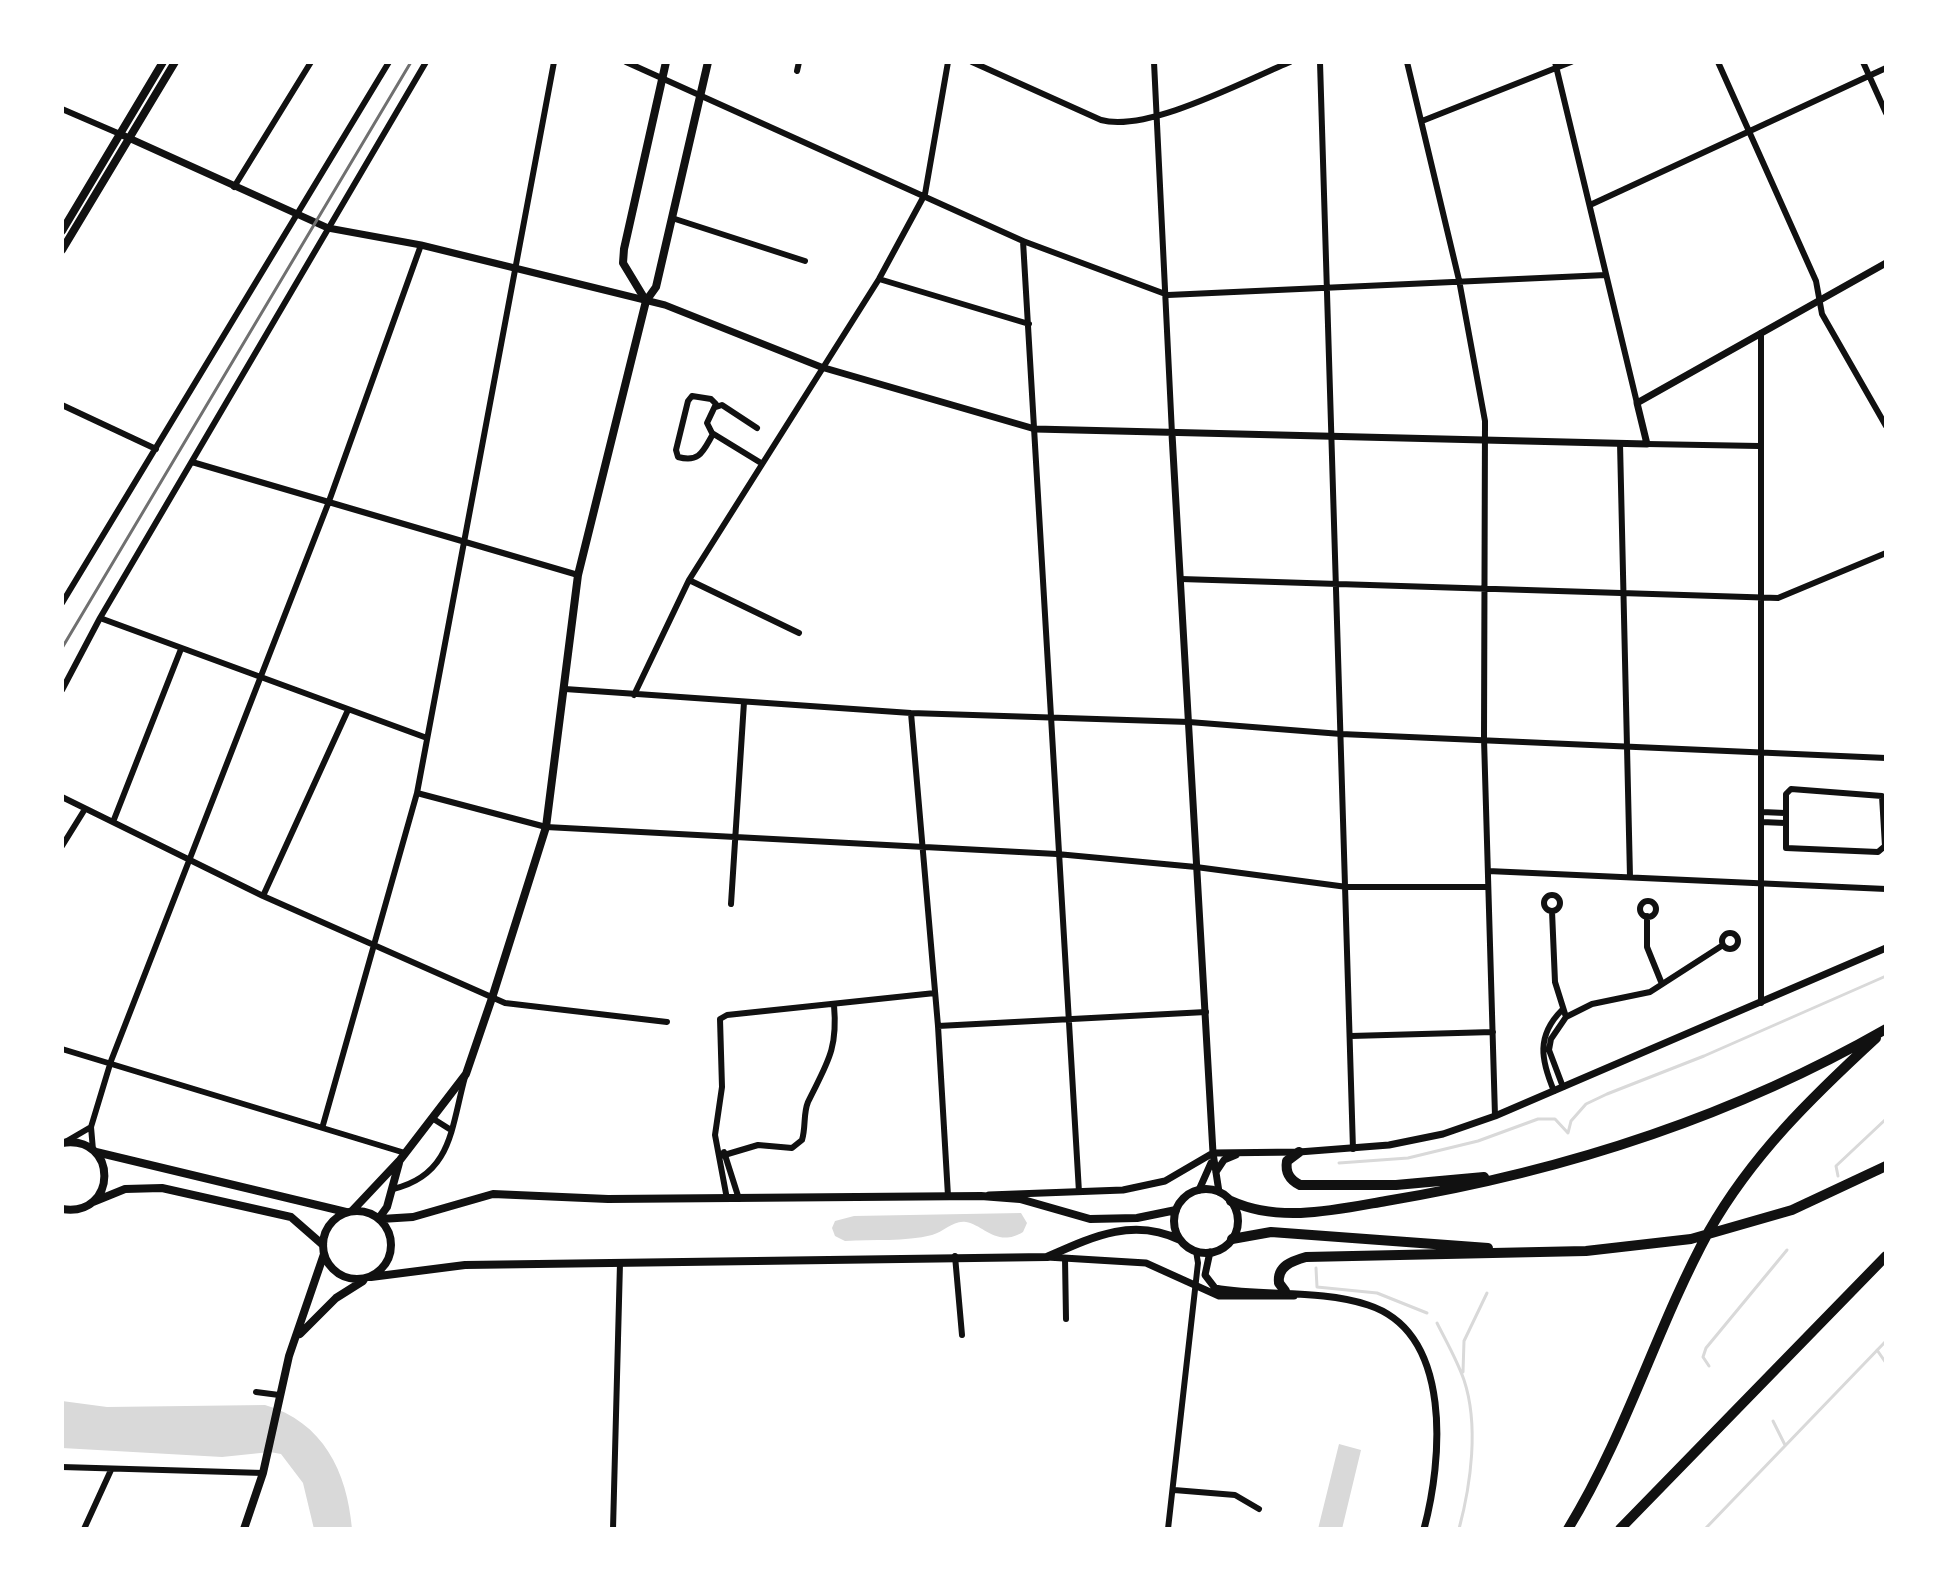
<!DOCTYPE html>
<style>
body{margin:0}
#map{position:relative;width:1948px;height:1591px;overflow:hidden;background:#fff;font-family:Montserrat,sans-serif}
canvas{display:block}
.frame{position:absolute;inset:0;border:64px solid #fff;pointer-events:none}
</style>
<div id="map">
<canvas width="1948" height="1591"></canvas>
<div class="frame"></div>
</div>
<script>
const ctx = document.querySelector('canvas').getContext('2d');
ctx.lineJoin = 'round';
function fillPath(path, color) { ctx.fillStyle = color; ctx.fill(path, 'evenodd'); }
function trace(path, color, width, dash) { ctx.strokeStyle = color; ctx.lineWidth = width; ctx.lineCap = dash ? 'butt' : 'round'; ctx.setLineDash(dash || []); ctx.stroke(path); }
const water = new Path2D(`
 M1021,1213l6,10 -4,9c-26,16 -39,-7 -57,-10 -13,-2 -22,10 -34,13 -27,7 -59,4 -87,6l-10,-5 -3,-8 3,-7 19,-5z
 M62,1401l45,6 158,-2c58,17 82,66 87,124h-38l-11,-46 -22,-29 -11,-2 -48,5 -160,-9z
 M1339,1444l22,6 -19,79h-24z`);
const stream = new Path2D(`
 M1568,1133l3,-12 15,-17 21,-10 97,-38 182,-80
 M1339,1163l69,-5 70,-17 60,-22h17l13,14
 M1838,1176l-2,-10 50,-47
 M1316,1268l1,19 60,6 50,20
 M1437,1323c9,18 20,37 27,57 15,45 7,104 -5,149
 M1877,1350l9,13
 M1709,1366l-6,-9 3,-9 81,-98
 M1463,1372l1,-31 23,-48
 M1773,1421l12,24
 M1705,1529l181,-188`);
const minor = new Path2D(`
 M626,62l397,179 145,54 438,-20
 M972,62l129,58c46,13 143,-39 189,-58
 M1154,62l18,372
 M1320,62l33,1087
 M1407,62l52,218 26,141 -1,318 11,377
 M1555,62l82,341
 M1718,62l98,219 6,33 64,112
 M1863,62l23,51
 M797,71l2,-9
 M62,109l58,25
 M1422,121l149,-59
 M234,187l77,-125
 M1590,205l296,-137
 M672,218l133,43
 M1023,241l56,951
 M879,279l150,45
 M1761,333v670
 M62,405l94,44
 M716,407l6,-2 35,23
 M713,434c-10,17 -13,29 -35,23l-2,-7 12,-49 4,-5 19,3 5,5 -9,19 5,10 49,30
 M1620,443l10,434
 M1647,444l112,2
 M192,462l386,113
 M1181,579l597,19 108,-45
 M689,580l110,53
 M62,603l327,-541
 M100,618l327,120
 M565,689l346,24 278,9 152,12 545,24
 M62,690l38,-72 326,-556
 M634,695l55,-115 190,-301 46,-85 23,-132
 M911,713l27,313 10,170
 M1791,789l91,7 3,50 -7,6 -92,-4v-54z
 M417,793l129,34 511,27 139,13 151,20h141
 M62,797l201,99 242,107 162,19
 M1762,812l23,1
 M113,822l68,-173
 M1762,822l23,1
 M62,846l23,-37
 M1488,871l398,18
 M1544 903a8 8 0 1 1 16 0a8 8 0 1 1-16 0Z
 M263,896l85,-186
 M1640 909a8 8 0 1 1 16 0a8 8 0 1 1-16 0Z
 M731,904l13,-202
 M1552,911l3,71 11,35
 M1647,916v31l15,37
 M1722 941a8 8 0 1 1 16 0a8 8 0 1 1-16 0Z
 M938,1026l268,-14
 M1351,1036l142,-4
 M62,1049l343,104
 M1563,1087l-14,-37 2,-11 15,-22 26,-13 58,-12 73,-47
 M1554,1091c-13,-31 -18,-55 8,-81
 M432,1118l19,12
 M323,1125l94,-332 137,-731
 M67,1141l24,-14
 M93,1150l-2,-23 20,-66 217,-557 93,-259
 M724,1152l15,47
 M721,1156l37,-11 34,3 10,-8c4,-13 1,-26 6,-38 19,-39 30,-52 26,-97
 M393,1189c59,-14 58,-61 72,-112
 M727,1199l-12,-64 7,-48 -2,-68 7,-4 208,-22
 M955,1256l7,79
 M1065,1258l1,61
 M256,1392l23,3
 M62,1467l201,6
 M1174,1490l61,5 24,14
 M84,1529l27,-59
 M613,1529l7,-266
 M1168,1529l30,-266 -2,-12`);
const tertiary = new Path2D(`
 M120,134l208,94 93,17 244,60 156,62 214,62 612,15 -10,-41 249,-140
 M1172,434l41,719 6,39
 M1216,1172l8,-12 12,-5
 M1199,1190l12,-27
 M989,1195l134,-5 42,-9 48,-28 86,-1 90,-7 54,-11 52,-18 391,-168
 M1210,1252l-5,23 10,13c50,9 103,1 153,17 86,28 74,157 56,224
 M1047,1257l99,6 73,33h75`);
const secondary = new Path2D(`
 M62,231l101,-169
 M62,250l113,-188
 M646,301l-23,-38 1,-14 42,-187
 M62,1143c57,-9 56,75 0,66
 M96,1152l250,60
 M1174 1221a32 32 0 1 1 64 0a32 32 0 1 1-64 0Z
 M93,1202l32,-13 37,-1 129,29 32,28
 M323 1245a34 34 0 1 1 68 0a34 34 0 1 1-68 0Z
 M352,1211l48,-51 66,-86 26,-76 54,-171 32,-252 68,-274 10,-14 52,-225
 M379,1218l8,-11 12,-44
 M381,1219l32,-2 80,-23 115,5 373,-3 39,3 70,20 47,-1 39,-8
 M371,1277l94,-12 582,-8c45,-20 86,-40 133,-17
 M300,1334l36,-36 27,-17
 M244,1529l19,-56 26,-117 35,-102`);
const motorway = new Path2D(`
 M1299,1152l-12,9c-2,12 3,19 13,24h96l88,-8
 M1231,1201c49,22 104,9 155,0 175,-29 346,-84 500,-172
 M1232,1239l39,-7 217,16
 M1285,1291l-6,-8c-2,-17 13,-22 27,-26l280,-6 105,-12 101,-29 94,-44
 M1568,1529c59,-96 88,-201 141,-298 43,-76 103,-134 167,-193
 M1620,1529l266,-273`);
const rail = new Path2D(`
 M62,648l349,-586`);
fillPath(water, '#d9d9d9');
trace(stream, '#d9d9d9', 3);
trace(minor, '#111', 6);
trace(tertiary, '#111', 7);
trace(secondary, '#111', 8);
trace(motorway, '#111', 10);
trace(rail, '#707070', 3);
</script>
